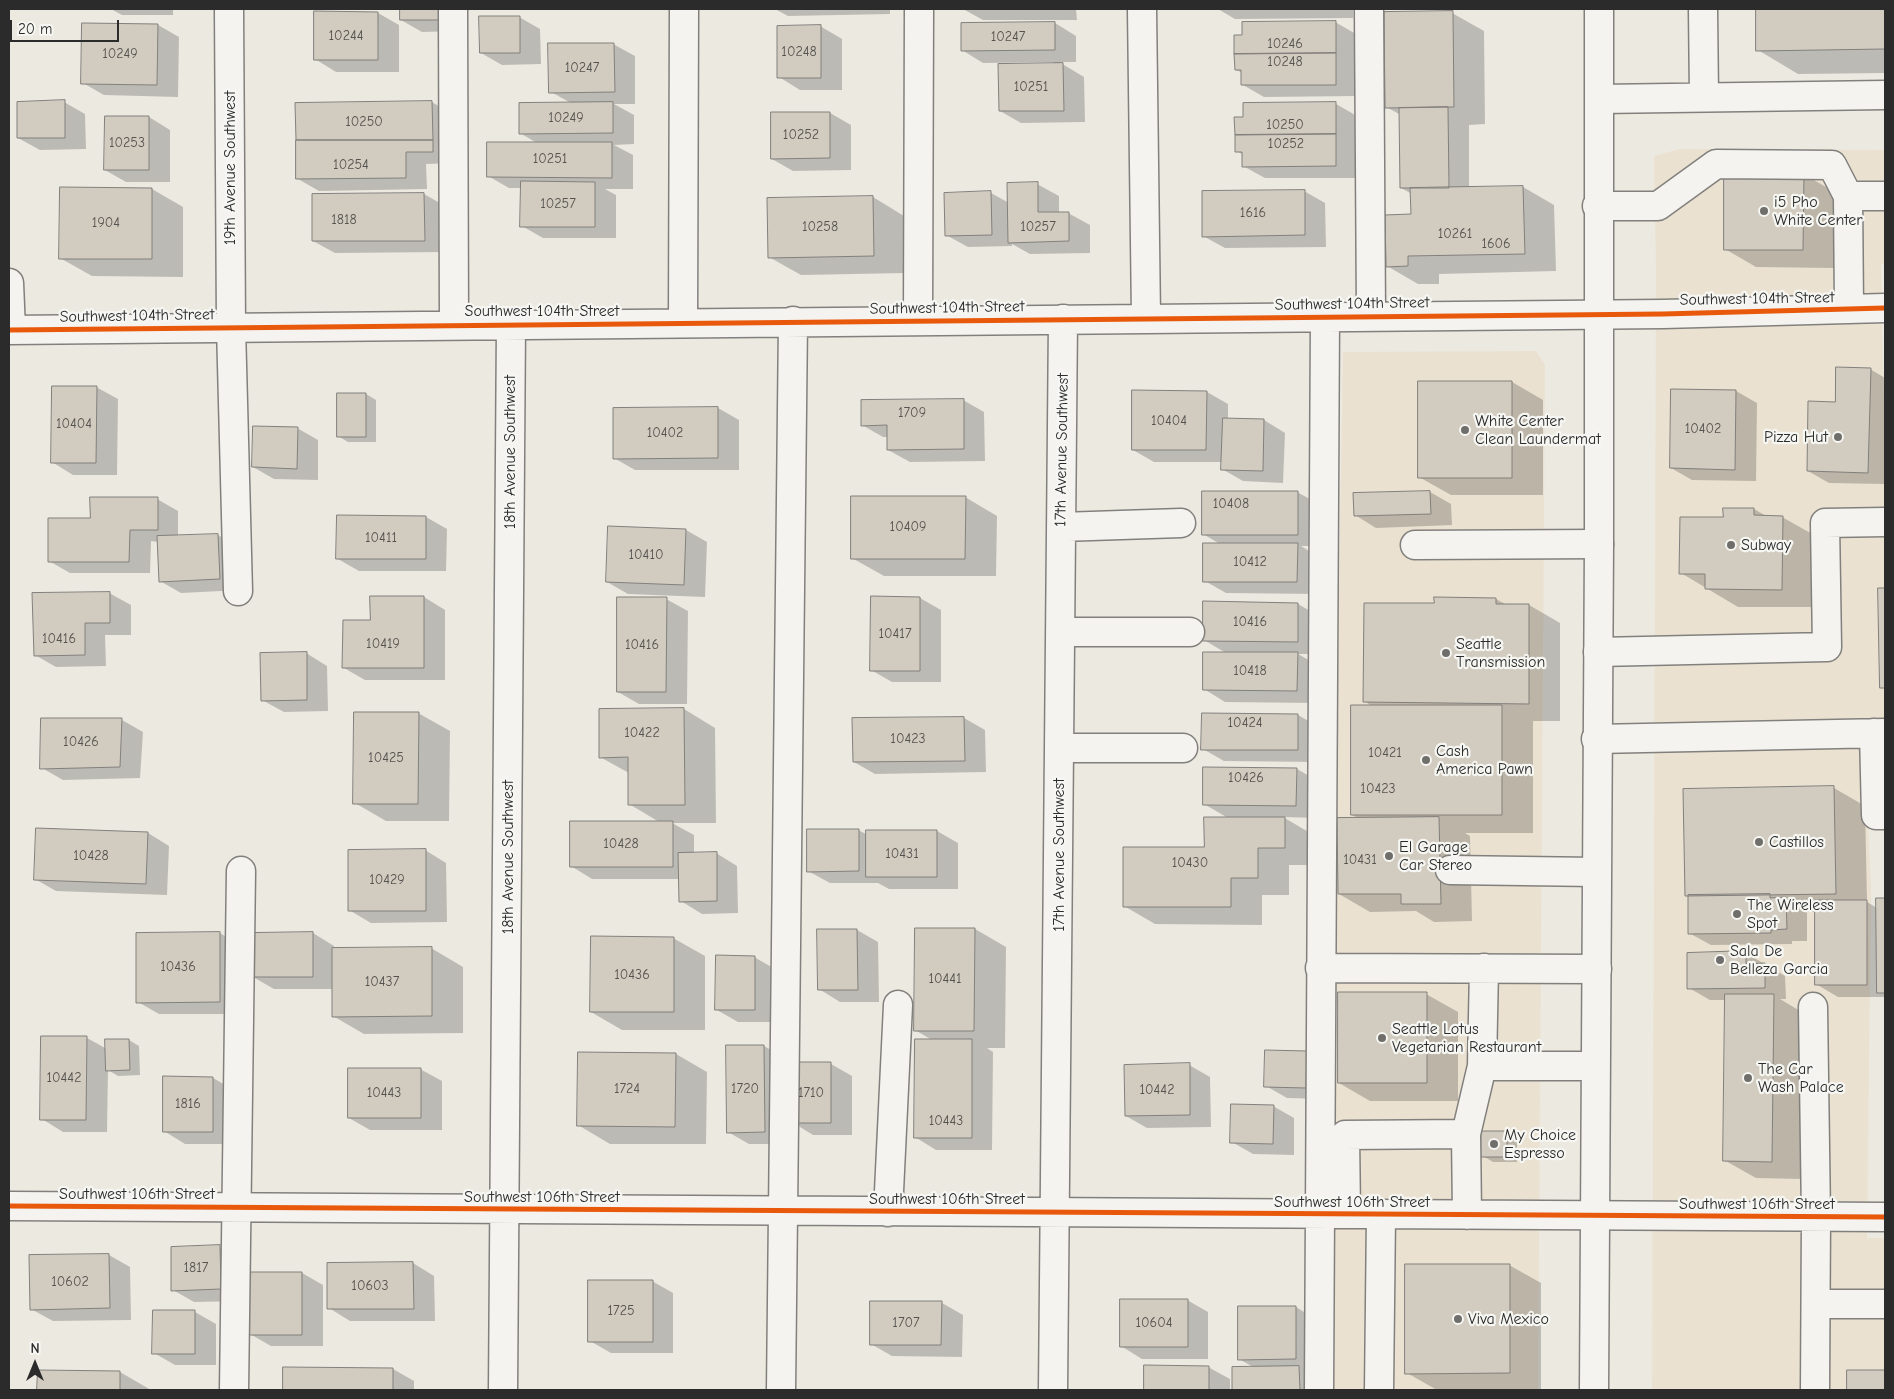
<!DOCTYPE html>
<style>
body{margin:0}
#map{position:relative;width:1894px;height:1399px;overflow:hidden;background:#ece9e1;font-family:"Comic Neue",sans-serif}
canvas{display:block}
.frame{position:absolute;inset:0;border:10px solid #2b2b2b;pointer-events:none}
.north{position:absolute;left:10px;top:1339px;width:50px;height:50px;-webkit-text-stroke:4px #f6f6f2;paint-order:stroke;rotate:0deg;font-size:14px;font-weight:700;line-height:20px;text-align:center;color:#2b2b2b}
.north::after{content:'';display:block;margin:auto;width:18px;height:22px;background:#2b2b2b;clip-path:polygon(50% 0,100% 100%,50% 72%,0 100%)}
.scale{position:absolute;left:10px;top:20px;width:109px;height:22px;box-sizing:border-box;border:2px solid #2b2b2b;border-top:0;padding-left:6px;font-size:15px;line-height:18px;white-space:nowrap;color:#2b2b2b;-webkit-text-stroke:4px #f6f6f2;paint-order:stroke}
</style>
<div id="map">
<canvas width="1894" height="1399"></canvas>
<div class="frame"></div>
<div class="north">N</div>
<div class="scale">20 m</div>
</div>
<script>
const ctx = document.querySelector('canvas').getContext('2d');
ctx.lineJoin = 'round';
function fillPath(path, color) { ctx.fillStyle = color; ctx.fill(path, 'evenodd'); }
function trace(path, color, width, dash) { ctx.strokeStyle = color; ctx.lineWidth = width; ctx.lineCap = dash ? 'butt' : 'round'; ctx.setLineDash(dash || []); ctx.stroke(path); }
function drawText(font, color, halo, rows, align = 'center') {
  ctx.font = font + ' "Comic Neue",sans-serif'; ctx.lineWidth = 4.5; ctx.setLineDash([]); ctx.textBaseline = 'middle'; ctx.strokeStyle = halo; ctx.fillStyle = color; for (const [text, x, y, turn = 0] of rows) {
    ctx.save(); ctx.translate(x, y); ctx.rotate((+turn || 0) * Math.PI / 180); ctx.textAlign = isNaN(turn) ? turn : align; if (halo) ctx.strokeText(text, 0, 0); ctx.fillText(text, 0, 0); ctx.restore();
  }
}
const built = new Path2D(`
 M1680,149l205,1v114h-4l4,199v279l-21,1 7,143 -4,352h18v152h-233l4,-1119 -2,-115z
 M1536,351l9,14 -7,1025h-210v-150l15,-888z`);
const shadow = new Path2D(`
 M111,9h62v6h-51z
 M401,9h59v22l-38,1 -21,-12z
 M775,9h115v5l-102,2z
 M963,9h113l1,11h-94z
 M1218,9h135v9l-118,1z
 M1757,9h128v64l-87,1 -40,-24z
 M378,13l21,12v47h-63l-21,-13z
 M1452,13l32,18 1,93 -16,1v63l54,-1 31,18 2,66 -117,3v10h-21l-31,-18 25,-50v-22l-11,-6v-73l-15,-8z
 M519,17l21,12 1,35 -39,1 -21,-12z
 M1335,22l21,12 1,62 -93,1 -21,-12v-12l-7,-3z
 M1055,23l21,13v26h-17l25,15 1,45 -64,1 -21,-12 53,-46v-3l-70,1 -21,-13z
 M158,25l21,12 -1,60 -74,-2 -21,-12z
 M820,26l22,13v51h-42l-21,-13z
 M613,44l22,12v48h-21l20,11v29l-20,1 19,10v34h-28l11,6v43h-73l-21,-12v-38h-13l-21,-12 49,-33 -17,-10 51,-30 -20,-11z
 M64,102l21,12 1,35 -46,1 -22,-12z
 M432,102l21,13 1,48 -28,1 1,25 -108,2 -21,-12z
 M1336,104l21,12v62h-92l-22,-12v-11l-6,-4z
 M830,113l21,12v45l-58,1 -21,-12z
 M106,117h43l21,13v52h-44l-21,-12z
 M1803,174l32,18 -1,76 -78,-1 -31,-18z
 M1037,184l22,12v17h9l22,12v28l-60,1 -18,-10v2l-44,1 -22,-12 45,-42 18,10z
 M152,189l31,18v70l-91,-1 -32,-18z
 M1304,191l21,12 1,44 -101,1 -22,-12z
 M424,194l21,12 1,46 -111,1 -22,-12v-46z
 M873,197l31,19 1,57 -104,2 -32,-18z
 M1870,369l15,9v106l-56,-1 -21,-12 28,-68z
 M1419,382h93l31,18v95h-92l-32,-18z
 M96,387l22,12 -1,76h-44l-21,-13z
 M1672,390l64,1 21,12 -1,78 -64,-1 -21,-12z
 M1207,392l21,12v15l36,1 21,13 -2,50 -40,-2 -21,-12v-7h-68l-21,-12z
 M366,394l10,6v42h-28l-10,-6z
 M963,400l21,12 1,49 -75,1 -22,-12v-13h-5l-21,-12z
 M718,408l21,12v50h-104l-21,-12z
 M297,428l21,12v40l-44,-1 -21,-12z
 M1297,492l22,12v42h-18l18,11 -1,37 -92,-1 -21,-12 15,-37 -17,-10z
 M1430,492l21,12 1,21 -76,3 -21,-13z
 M965,497l32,19 -1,60h-112l-32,-18z
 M157,499l21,12v26l40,-2 21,13 2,42 -60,3 -21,-12 -2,-39 -7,-1 -1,32h-80l-21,-12 42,-41z
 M1754,509l14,8h14l32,18 -1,72h-75l-57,-34 44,-55z
 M426,517l21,12 -1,42h-87l-21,-12z
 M609,528l77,2 21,12 -2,55 -77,-3 -21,-12z
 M1879,589h6v100l-4,-2z
 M109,593l22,12v30h-26l1,31 -50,1 -21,-12z
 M424,597l21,13v70h-80l-21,-12 27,-47z
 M920,598l21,12v72h-49l-21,-12z
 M666,599l22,12 -1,93h-48l-21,-12z
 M1436,599h60l11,6h22l31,18v98h-27v112h-68l5,3 2,85 -38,1 -18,-11 -46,1 -31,-18 21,-75 -8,-4 20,-109 -8,-5 72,-96z
 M1298,604l21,12v38h-21l21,12 -1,37 -93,-1 -21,-13 22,-36 -22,-13z
 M306,653l21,13 1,45 -44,1 -22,-12z
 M684,709l31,19 1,95h-44l22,12v19l22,-1 21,13 1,47 -36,1 -21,-13 -1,-22h-88l-21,-13 90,-43 -32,-19v-31l-29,-16z
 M418,713l32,18 -1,90h-63l-31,-18z
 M1298,715l21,12v35l-95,-1 -21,-12z
 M964,718l21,12 1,42 -111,2 -21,-12z
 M122,720l21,12 -3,46 -77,2 -21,-12z
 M1297,769l21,12 -1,37 -34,-1 34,20 -1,28h-27v30h-27v30l-107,-1 -31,-18 82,-57 22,-31 -24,-14z
 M1834,788l31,18 2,96 10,6v-8h8v97h-47l-22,-13v-72h-9v29h-15v3l-81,1 -22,-12v-36l-3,-2z
 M858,830l10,5 69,-4 21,12v46h-69l-11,-6h-48l-22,-12z
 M148,833l21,13 -2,49 -111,-4 -21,-12z
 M425,850l21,13 1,59 -76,1 -22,-13z
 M916,929h59l31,18 -1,101h-18l6,4 -1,98h-56l-21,-13 17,-97 -17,-10z
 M857,930l21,12 1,60h-39l-21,-13z
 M220,933l21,13v68h-82l-21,-12z
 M313,933l21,13v3l97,-1 32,19v66l-99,1 -31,-18v-27h-59l-21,-12z
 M673,938l32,18v74h-83l-31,-18z
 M1746,953l39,23 1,23h-6l25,15 -2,165 -47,-1 -32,-18 2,-160h-16l-21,-12z
 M754,957l21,12v53h-37l-21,-12z
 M1426,994l32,18v89h-88l-31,-18z
 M87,1038l20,11v-8l22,-1 10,6 1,29 -22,1 -10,-6 -1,62h-44l-21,-13z
 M764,1046l21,12 1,86h-37l-21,-12z
 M1307,1052l21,12 -1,35 -40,-1 -21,-12z
 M676,1054l31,18 -1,72h-96l-32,-19z
 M831,1064l21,12v59h-39l-21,-13z
 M1189,1065l21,12 1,50 -64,1 -21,-12z
 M420,1069l22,12v49h-72l-21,-12z
 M213,1078l21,12v54h-49l-21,-13z
 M1273,1106l21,12v37l-41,-1 -21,-12z
 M1506,1132l11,6v24h-24l-10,-6z
 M219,1247l21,12 2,42 -48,1 -21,-12z
 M109,1255l21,12 1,53 -78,1 -22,-12v-53z
 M413,1263l21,13 1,45h-85l-21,-13v-44z
 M1509,1265l32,18v107h-104l-30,-17z
 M302,1273l21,12v61h-52l-21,-12v-60z
 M652,1281l21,12v60h-62l-21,-12z
 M1187,1300l21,12v47h-66l-21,-13z
 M942,1303l21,12 -1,42 -70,-1 -21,-12z
 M1296,1307l21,13v51h-13l16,9v10h-87v-22h22l-16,-9z
 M195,1312l21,12v41h-41l-21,-12z
 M1145,1366l63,1 22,12v11h-85z
 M284,1368l109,1 21,12v9h-130z
 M39,1371l81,1 31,18h-112z
 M1849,1371l36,1v18h-37z`);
const building = new Path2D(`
 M400,9h39l1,11h-40z
 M1756,9h129v40l-129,2z
 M314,11l64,1v48h-64z
 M1453,11l1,96 -69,1 -1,-96z
 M479,16h41v37h-40z
 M1336,21v32l-102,1v-19h8v-13z
 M1055,22v28l-94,1v-28z
 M82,23l76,1 -1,61 -76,-1z
 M821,25v53h-44v-52z
 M548,43h66l1,49 -66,1z
 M1336,53v32h-95v-15h-6l-1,-16z
 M1063,63l1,48h-65l-1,-47z
 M65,100v38h-48v-36z
 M432,101l1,39h-137l-1,-37z
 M613,102v31l-94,1v-31z
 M1336,102v32l-101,1 -1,-18h9v-14z
 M1448,107l1,81h-49l-1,-80z
 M771,112h59v46l-59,1z
 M105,116h44v54h-45z
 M1336,134v32l-94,1v-15h-7v-17z
 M296,140h137v12h-27v26l-110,1z
 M487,142h125v36l-125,-1z
 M1724,172l80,1 -1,77h-79z
 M521,181l74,1v45h-75z
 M1038,182v30h31v29l-61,2 -1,-60z
 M1523,186l2,68 -117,2v10l-22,1 -1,-52 26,-1 -1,-26z
 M60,187l92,1v71h-93z
 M1305,190v45l-103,2v-46z
 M991,191l1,44 -47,1 -1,-43z
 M424,193l1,48h-113v-47z
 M873,196l1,60 -106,2 -1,-60z
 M1836,367l35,1 -3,105 -61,-2 1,-70 27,1z
 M1418,381h94v97h-94z
 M52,386h45l-1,77h-45z
 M1671,389l65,1 -1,80 -65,-2z
 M1132,390l75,1 -1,59h-74z
 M337,393h29v44h-29z
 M964,399v50l-77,1v-25l-26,1v-26z
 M718,407v51l-105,1v-51z
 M1223,418l41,1 -1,52 -42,-1z
 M253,426l45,1 -1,42 -45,-2z
 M1202,491h96v44h-96z
 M1430,491l1,23 -77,2 -1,-23z
 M851,496h115l-1,63h-114z
 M90,497h68v33h-28l-1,32h-81v-44h42z
 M1723,508h31v7l29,1 -1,74 -77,-1v-15h-26l1,-57h43z
 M337,515l89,1v43h-90z
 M608,526l78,3 -2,56 -78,-3z
 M218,534l2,45 -61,3 -2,-46z
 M1203,543h95l-1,39h-94z
 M1878,588h7v100h-5z
 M110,592v31h-25v32l-51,1 -2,-63z
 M370,596h54v72h-82l1,-48h27z
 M871,596l49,1v74h-50z
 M617,597h50l-1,95h-49z
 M1434,597l62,1v6h33v100l-166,-2 1,-99h70z
 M1203,601l95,2v39l-95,-1z
 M307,652v48l-46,1 -1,-48z
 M1203,652h95l-1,39 -94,-1z
 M1351,705h151v110h-151z
 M684,708l1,97h-57v-48l-29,1v-49z
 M354,712h65l-1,92h-65z
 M1202,713l96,1v36h-97z
 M964,717l1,44 -112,1 -1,-44z
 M41,718h81l-2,49 -80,2z
 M1203,767l94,1 -1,38 -93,-1z
 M1834,786l2,108 -151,2 -2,-107z
 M1204,817h81v31h-27v30h-27v29h-108v-60h81z
 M1439,817l2,87h-40v-10h-63l-1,-76z
 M570,821h103v46h-103z
 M36,828l112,4 -2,52 -112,-4z
 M807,829h52v42l-52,1z
 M866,830h71v47h-71z
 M426,849v62h-78v-61z
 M717,852v49l-38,1 -1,-49z
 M1770,894v4l16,-1 1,32 -16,1v3l-83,1v-39z
 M1876,898h9v95h-8z
 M1815,900h52v85h-52z
 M915,928h60l-1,103h-60z
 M817,929h40l1,61h-40z
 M220,932v70l-84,1v-70z
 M313,932v45h-61l-1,-44z
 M591,936l83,1v75h-84z
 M432,947v69l-100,1v-69z
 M1746,951v13l19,-1v25l-78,1v-36z
 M716,955l39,1v54h-40z
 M1338,992h89v91h-89z
 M1725,994h49l-2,168 -49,-1z
 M41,1036h46l-1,84h-46z
 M105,1039h24l1,31 -24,1z
 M915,1039h57v99h-58z
 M726,1045h38l1,87 -38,1z
 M1265,1050l42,1 -1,37 -42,-1z
 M578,1052l98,1 -1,74 -98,-1z
 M791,1062h40v61h-41z
 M1190,1063v52l-65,1 -1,-51z
 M348,1068h73v50h-73z
 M163,1076l50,1v55h-50z
 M1231,1104l43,1 -1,39 -43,-1z
 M1481,1131h26v26h-26z
 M220,1245l1,44 -50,2v-44z
 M109,1254l1,54 -80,2 -1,-55z
 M413,1262l1,47h-87v-46z
 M1405,1264h105v109l-105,1z
 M249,1272h53v63h-53z
 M588,1280h65v62h-65z
 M1120,1299h68v48h-68z
 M870,1301h72l-1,44h-71z
 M1238,1306h58v53l-58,1z
 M153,1310h42v44h-43z
 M1144,1365l65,1v24h-65z
 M1299,1366l1,24h-68v-23z
 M283,1367l110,1v22h-110z
 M38,1370l82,1v19h-83z
 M1847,1370h38v20h-38z`);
const minor = new Path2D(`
 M229,9l2,318 7,264
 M453,9l1,315
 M1142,9l4,309
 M1369,9l2,307
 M1703,9l1,88
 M1600,99l285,-4
 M1597,206h61l58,-42 116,1 16,31
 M9,283l2,47
 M1849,309l-1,-113h37
 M918,320l1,-311
 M683,323l1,-314
 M9,330l1654,-16 222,-6
 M1061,527l120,-4
 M1415,545l184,-1
 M1060,632h130
 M1598,652l229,-5 -2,-124 60,-1
 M1874,733l2,82h9
 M1596,739l289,-6
 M1059,748h124
 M1450,870l146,2
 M1320,968l277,1
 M1813,1007l3,210 -1,173
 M1482,1066h113
 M9,1206l1876,11
 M888,1212l10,-207
 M1346,1214l-1,-79 121,-1
 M1467,1215l-1,-81 16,-68 2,-98
 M1816,1304h69
 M234,1390l7,-519
 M503,1390l8,-1066
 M781,1390l12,-1069
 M1053,1390l10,-1071
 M1319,1390l6,-1073
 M1379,1390l2,-175`);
const major = new Path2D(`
 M1594,1390l5,-846v-535`);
const cycleway = new Path2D(`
 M9,330l1654,-16 222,-6
 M9,1206l1876,11`);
const markers = [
 [1764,211,5,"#6f6e6b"],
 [1465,430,5,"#6f6e6b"],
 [1838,437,5,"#6f6e6b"],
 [1731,545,5,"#6f6e6b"],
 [1446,653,5,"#6f6e6b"],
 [1426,760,5,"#6f6e6b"],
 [1759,842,5,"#6f6e6b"],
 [1389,856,5,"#6f6e6b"],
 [1737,914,5,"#6f6e6b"],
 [1720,960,5,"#6f6e6b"],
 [1382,1038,5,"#6f6e6b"],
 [1748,1078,5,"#6f6e6b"],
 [1494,1144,5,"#6f6e6b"],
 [1458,1319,5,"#6f6e6b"]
];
const numberNames = [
 ["10244",346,36],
 ["10247",1008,37],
 ["10246",1285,44],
 ["10248",799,52],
 ["10249",120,54],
 ["10248",1285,62],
 ["10247",582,68],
 ["10251",1031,87],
 ["10249",566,118],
 ["10250",364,122],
 ["10250",1285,125],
 ["10252",801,135],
 ["10253",127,143],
 ["10252",1286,144],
 ["10251",550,159],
 ["10254",351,165],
 ["10257",558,204],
 ["1616",1253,213],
 ["1818",344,220],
 ["1904",106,223],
 ["10258",820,227],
 ["10257",1038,227],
 ["10261",1455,234],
 ["1606",1496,244],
 ["1709",912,413],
 ["10404",1169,421],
 ["10404",74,424],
 ["10402",1703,429],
 ["10402",665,433],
 ["10408",1231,504],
 ["10409",908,527],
 ["10411",381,538],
 ["10410",646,555],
 ["10412",1250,562],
 ["10416",1250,622],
 ["10417",895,634],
 ["10416",59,639],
 ["10419",383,644],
 ["10416",642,645],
 ["10418",1250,671],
 ["10424",1245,723],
 ["10422",642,733],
 ["10423",908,739],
 ["10426",81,742],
 ["10421",1385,753],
 ["10425",386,758],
 ["10426",1246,778],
 ["10423",1378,789],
 ["10428",621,844],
 ["10431",902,854],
 ["10428",91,856],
 ["10431",1360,860],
 ["10430",1190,863],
 ["10429",387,880],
 ["10436",178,967],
 ["10436",632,975],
 ["10441",945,979],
 ["10437",382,982],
 ["10442",64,1078],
 ["1724",627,1089],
 ["1720",745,1089],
 ["10442",1157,1090],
 ["10443",384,1093],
 ["1710",811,1093],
 ["1816",188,1104],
 ["10443",946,1121],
 ["1817",196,1268],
 ["10602",70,1282],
 ["10603",370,1286],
 ["1725",621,1311],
 ["1707",906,1323],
 ["10604",1154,1323]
];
const streetNames = [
 ["19th Avenue Southwest",230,168,-90],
 ["Southwest 104th Street",1757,299,-1],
 ["Southwest 104th Street",1352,304,-1],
 ["Southwest 104th Street",947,308,-1],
 ["Southwest 104th Street",542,311],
 ["Southwest 104th Street",137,316,-1],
 ["17th Avenue Southwest",1062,450,-89],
 ["18th Avenue Southwest",510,452,-90],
 ["17th Avenue Southwest",1059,855,-90],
 ["18th Avenue Southwest",508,857,-90],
 ["Southwest 106th Street",137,1194],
 ["Southwest 106th Street",542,1197],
 ["Southwest 106th Street",947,1199],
 ["Southwest 106th Street",1352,1202],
 ["Southwest 106th Street",1757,1204]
];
const poiNames = [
 ["i5 Pho",1774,202],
 ["White Center",1774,220],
 ["White Center",1475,421],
 ["Clean Laundermat",1475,439],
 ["Pizza Hut",1828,437,"right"],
 ["Subway",1741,545],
 ["Seattle",1456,644],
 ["Transmission",1456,662],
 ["Cash",1436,751],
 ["America Pawn",1436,769],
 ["Castillos",1769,842],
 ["El Garage",1399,847],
 ["Car Stereo",1399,865],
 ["The Wireless",1747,905],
 ["Spot",1747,923],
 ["Sala De",1730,951],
 ["Belleza Garcia",1730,969],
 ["Seattle Lotus",1392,1029],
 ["Vegetarian Restaurant",1392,1047],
 ["The Car",1758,1069],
 ["Wash Palace",1758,1087],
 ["My Choice",1504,1135],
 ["Espresso",1504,1153],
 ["Viva Mexico",1468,1319]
];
fillPath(built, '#eae1d1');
fillPath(shadow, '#0003');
fillPath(building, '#d2cbbf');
trace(building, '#82807d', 1);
trace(minor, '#82807d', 31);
trace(major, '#82807d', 31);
trace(minor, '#f4f3f0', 28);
trace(major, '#f4f3f0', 28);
trace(cycleway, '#e8590c', 5);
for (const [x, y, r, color] of markers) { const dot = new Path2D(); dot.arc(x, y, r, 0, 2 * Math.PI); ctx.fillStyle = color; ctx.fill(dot); trace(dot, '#f6f6f2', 2); }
drawText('14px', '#555350', null, numberNames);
drawText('16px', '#2b2b2b', '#f6f6f2', streetNames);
drawText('16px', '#2b2b2b', '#f6f6f2', poiNames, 'left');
</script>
